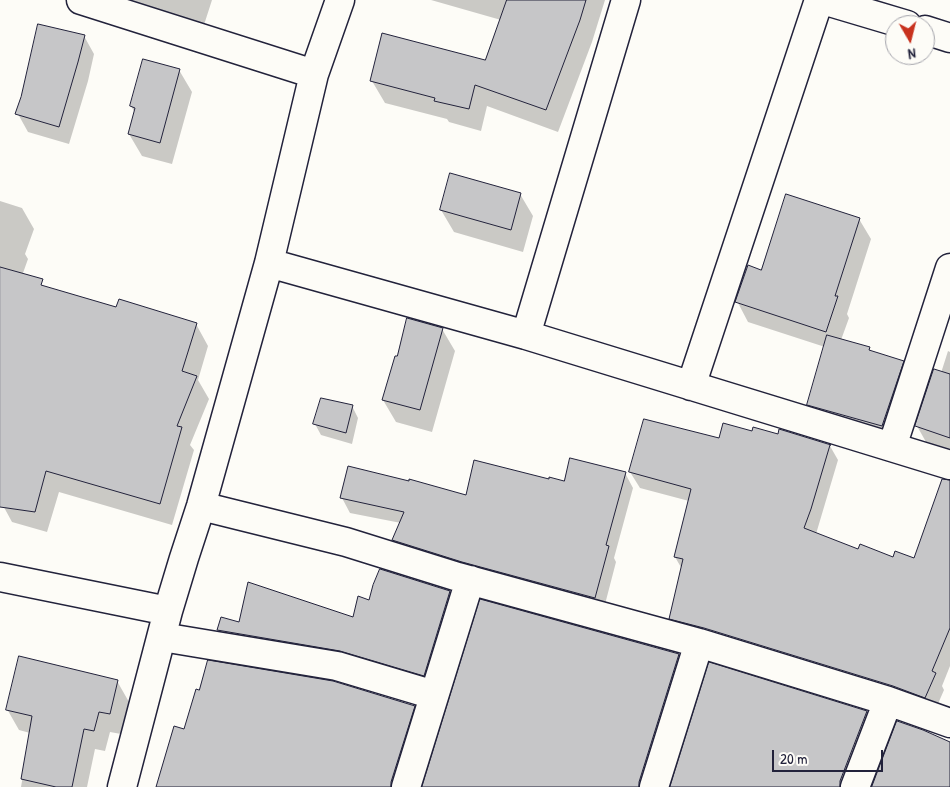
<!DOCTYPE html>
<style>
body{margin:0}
#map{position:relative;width:950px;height:787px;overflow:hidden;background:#fdfcf7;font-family:"Patrick Hand",sans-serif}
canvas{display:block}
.north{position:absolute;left:885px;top:15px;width:50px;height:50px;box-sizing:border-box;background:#fdfcf7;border:1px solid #a5a5ac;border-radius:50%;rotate:172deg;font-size:14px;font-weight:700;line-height:20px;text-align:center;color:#22223b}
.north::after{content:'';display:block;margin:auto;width:18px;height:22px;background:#c8321e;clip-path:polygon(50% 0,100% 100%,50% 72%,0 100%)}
.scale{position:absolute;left:772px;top:750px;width:111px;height:22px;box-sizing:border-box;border:2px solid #22223b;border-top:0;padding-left:6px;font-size:15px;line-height:18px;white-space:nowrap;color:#22223b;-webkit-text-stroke:4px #fdfcf7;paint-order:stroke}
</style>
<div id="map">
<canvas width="950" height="787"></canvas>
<div class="north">N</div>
<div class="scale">20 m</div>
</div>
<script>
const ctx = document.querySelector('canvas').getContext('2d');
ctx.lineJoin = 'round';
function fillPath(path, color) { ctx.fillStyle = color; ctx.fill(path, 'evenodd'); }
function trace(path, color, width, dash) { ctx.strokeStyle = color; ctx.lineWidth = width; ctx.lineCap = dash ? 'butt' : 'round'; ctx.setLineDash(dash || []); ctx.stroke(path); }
const shadow = new Path2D(`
 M114,0h98l-9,28z
 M431,0h174l-13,42 -34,90 -71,-26 -6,25 -32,-9 -2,-3 -62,-16 -13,-22 114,-20 15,-41z
 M84,36l10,18 -6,27 -19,63 -41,-12 -10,-18z
 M179,70l13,22 -20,72 -30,-8 -13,-22 6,-21 -4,-7z
 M520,194l13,22 -10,36 -69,-20 -13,-22z
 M0,201l22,7 12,21 -9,25 3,5 -10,28 -18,72z
 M859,219l12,20 -24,75 2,4 -8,22 28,8 3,5 31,9 12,22 -20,63 -74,-20 -13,-22 17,-58 -77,-25 -11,-21 25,-30z
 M117,308l79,16 12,22 -10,34 11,19 -19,46 4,5 -22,75 -113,-33 -12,40 -35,-10 -12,-22z
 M442,329l13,22 -23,81 -36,-10 -13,-22z
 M948,351l2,1v98l-24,-8 -9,-16 24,-53z
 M352,406l6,12 -6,26 -31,-9 -6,-11z
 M780,431l50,15 8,14 -22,74 42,16 35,9 22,1 35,-79v185l-8,20 2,4 -10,23 -254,-78 -9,-17 11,-49 -7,-12 14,-56 -49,-13 -10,-16 89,-33 34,-7 26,3z
 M625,473l8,15 -19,70 2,4 -13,50 -201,-58 -8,-14 7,-17 -51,-10 -8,-15 125,-2 98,-13z
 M449,592l7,11 -26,83 -206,-45 -6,-11 135,-12 16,-17z
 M678,655l10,16 -36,116h-228z
 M117,681l12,21 -8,32 -11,-2 -5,19 -10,-2 -8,38h-66l9,-54 -11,-3 -12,-21z
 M414,707l9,16 -19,64h-246l27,-56z
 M867,712l9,16 -22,59h-182z`);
const building = new Path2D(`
 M507,0h79l-6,20 -34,90 -71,-25 -6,24 -35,-8 1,-3 -65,-17 12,-48 103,27z
 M38,24l47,11 -7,27 -19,65 -44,-13 6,-17z
 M143,59l37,10 -20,74 -32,-9 7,-26 -5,-2z
 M450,173l71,20 -10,37 -71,-20z
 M786,194l74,24 -25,78h3l-12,36 -91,-30 13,-37 13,5z
 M0,267l43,12 -2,6 75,22 3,-8 78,24 -15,48 15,5 -20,50 5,1 -22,77 -114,-33 -11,41 -35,-5z
 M407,318l36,10 -23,82 -38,-10 13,-44h2z
 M827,335l43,12 -1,3 35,11 -22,65 -75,-21z
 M934,369l16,5v64l-35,-12z
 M321,398l32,7 -7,28 -33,-9z
 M644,419l75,19 4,-15 29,8 1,-4 25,7 1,-5 52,16h-1l-19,64 -7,19 54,21 2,-5 33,13 2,-6 19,7 28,-79 8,1v148l-18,43 4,2 -11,25 -32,-12 -189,-58 -35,-9 14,-60 -9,-2 17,-68 -62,-17z
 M570,458l56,14 -20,73 3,1 -14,52 -133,-36 -70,-22 12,-28 -64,-14 8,-32 61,15v-2l57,16 8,-35 75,19v-2l15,4z
 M380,569l70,22 -26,85 -84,-25 -123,-21 4,-13 18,5 9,-40 105,35 5,-21 11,4 4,-15z
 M480,599l199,55 -40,128v5h-217z
 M19,656l99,24 -8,34 -11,-2 -5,19 -10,-2 -12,58h-16l-35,-8 11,-63 -26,-6z
 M208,660l125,21 82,25 -24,76v5h-235l18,-61 10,3 12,-40 3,1z
 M709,662l158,49 -27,70v6h-170z
 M897,721l26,9 27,12v45h-78z`);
const street = new Path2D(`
 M81,0l233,74
 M823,0l84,25
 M925,30l25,8
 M269,263l257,72 424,130
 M526,335l100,-335
 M691,386l128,-386
 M892,447l58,-179
 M201,506l145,36 112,35 241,66 189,58 62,22
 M0,577l168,34
 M162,637l175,29 97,29
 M122,787l46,-176 16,-53 17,-52 68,-243 45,-189 26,-74
 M406,787l64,-207
 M654,787l45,-144
 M855,787l33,-86`);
fillPath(shadow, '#0003');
fillPath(building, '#c6c6c8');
trace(building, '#22223b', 1);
trace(street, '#22223b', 31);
trace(street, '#fdfcf7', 28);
</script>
